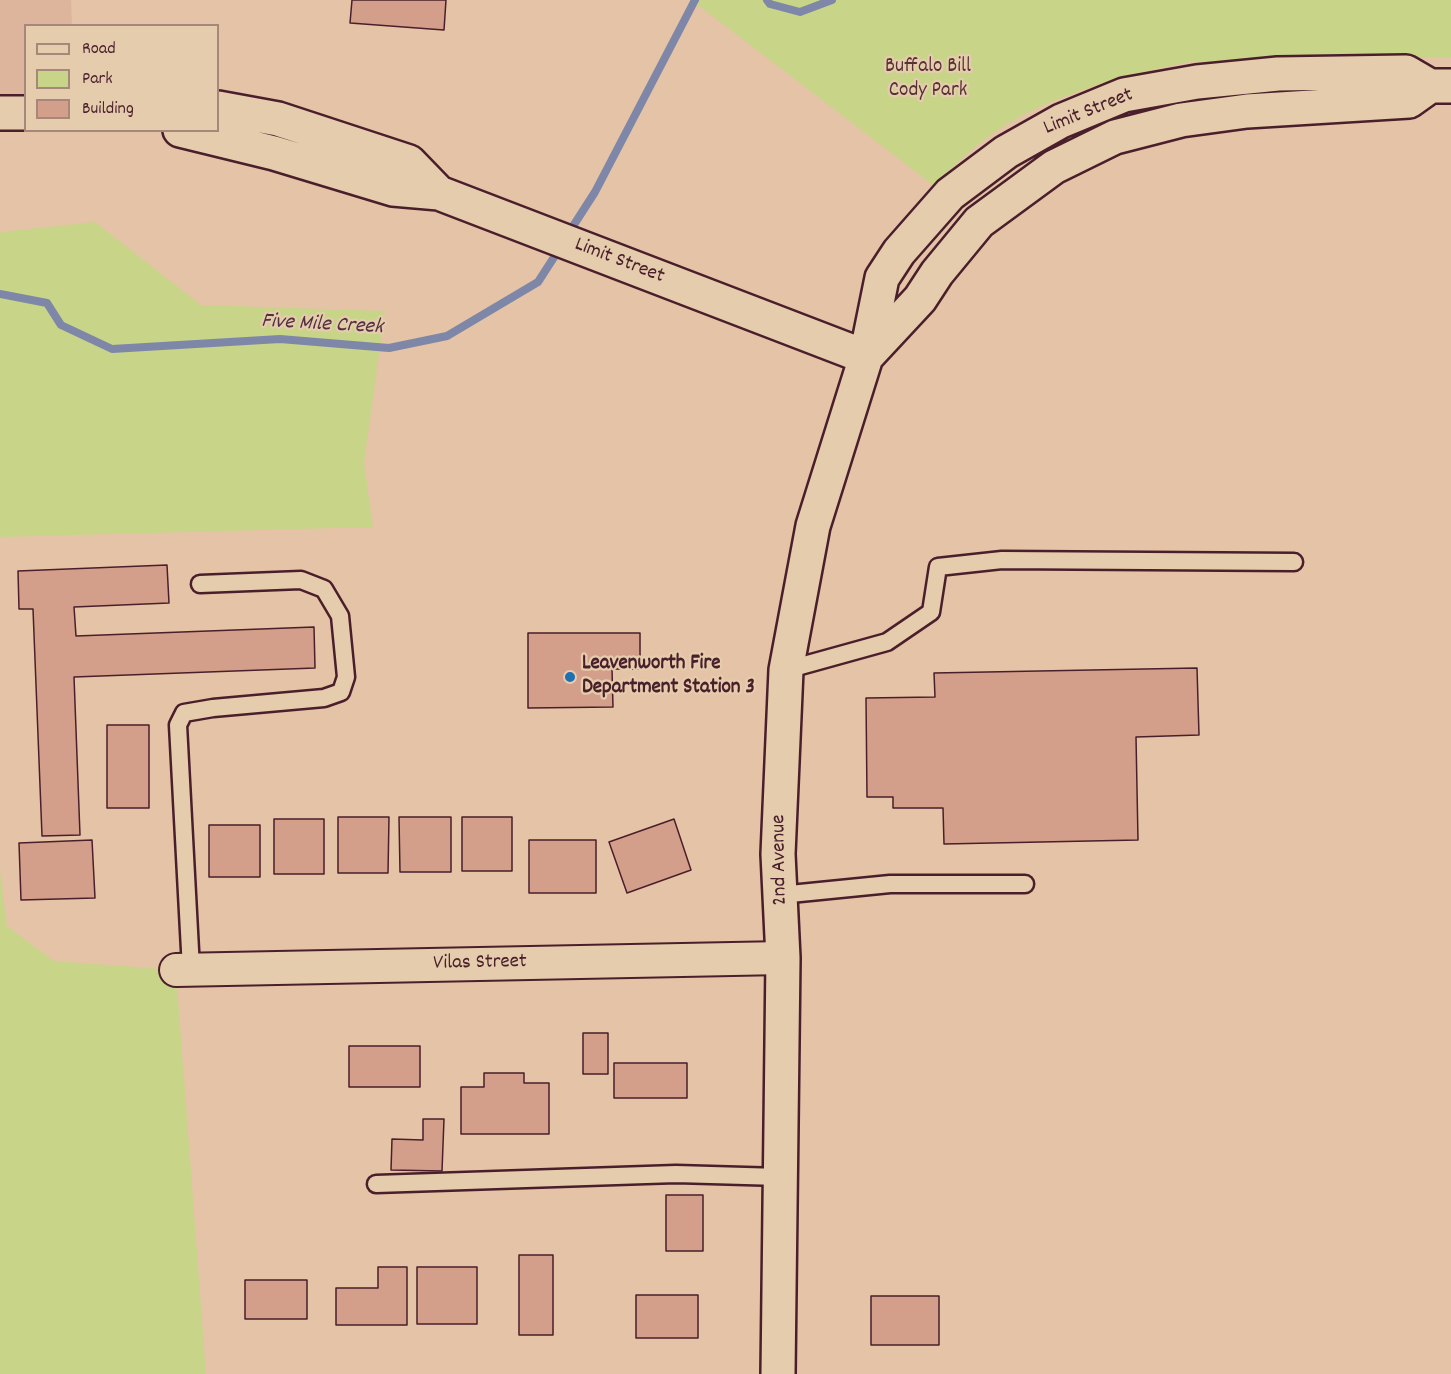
<!DOCTYPE html>
<style>
body{margin:0}
#map{position:relative;width:1451px;height:1374px;overflow:hidden;background:#e4c3a6;font-family:Dekko,sans-serif}
canvas{display:block}
.legend{position:absolute;left:24px;top:24px;width:195px;height:108px;box-sizing:border-box;background:#e5ccad;border:2px solid #a78779;margin:0;padding:8px 10px;list-style:none;font-size:18px;color:#4a1f2b}
.legend li{display:flex;align-items:center;gap:12px;height:30px}
.legend b{width:30px;border:2px solid #a78779}
</style>
<div id="map">
<canvas width="1451" height="1374"></canvas>
<ul class="legend">
<li><b style="height:8px;background:#e5ccad"></b>Road</li>
<li><b style="height:16px;background:#c8d588"></b>Park</li>
<li><b style="height:16px;background:#d39f8a"></b>Building</li>
</ul>
</div>
<script>
const ctx = document.querySelector('canvas').getContext('2d');
ctx.lineJoin = 'round';
function fillPath(path, color) { ctx.fillStyle = color; ctx.fill(path, 'evenodd'); }
function trace(path, color, width, dash) { ctx.strokeStyle = color; ctx.lineWidth = width; ctx.lineCap = dash ? 'butt' : 'round'; ctx.setLineDash(dash || []); ctx.stroke(path); }
function drawText(font, color, halo, rows, align = 'center') {
  ctx.font = font + ' Dekko,sans-serif'; ctx.lineWidth = 4.5; ctx.setLineDash([]); ctx.textBaseline = 'middle'; ctx.strokeStyle = halo; ctx.fillStyle = color; for (const [text, x, y, turn = 0] of rows) {
    ctx.save(); ctx.translate(x, y); ctx.rotate((+turn || 0) * Math.PI / 180); ctx.textAlign = isNaN(turn) ? turn : align; if (halo) ctx.strokeText(text, 0, 0); ctx.fillText(text, 0, 0); ctx.restore();
  }
}
const built = new Path2D(`
 M0,0h71l1,25 -46,1 -1,92 -25,-5z`);
const green = new Path2D(`
 M695,0h756v57l-262,5c-65,13 -143,34 -197,72 -21,15 -40,34 -59,51l-239,-183z
 M95,222l106,83 184,6 -21,152 9,64 -373,10v-305z
 M0,871l7,55 47,35 122,9 30,404h-206z`);
const stream = new Path2D(`
 M767,0l3,4 30,8 32,-12
 M568,234l27,-42 100,-192
 M0,294l47,9 14,22 51,24 168,-10 109,9 58,-12 91,-54 22,-34`);
const building = new Path2D(`
 M352,0h94l-2,30 -94,-7z
 M167,565l2,38 -95,4 2,29 238,-9 1,41 -241,9 6,158 -38,1 -9,-227h-14l-1,-38z
 M528,633h112v36h-28l1,38 -85,1z
 M1197,668l2,67 -63,2 2,103 -194,4 -1,-36h-50v-11h-26l-1,-99 69,-1 -1,-24z
 M107,725h42v83h-42z
 M338,817h51l-1,56h-50z
 M399,817h52v55h-51z
 M462,817h50v54h-50z
 M274,819h50v55h-50z
 M674,819l17,51 -64,23 -18,-51z
 M209,825h51v52h-51z
 M92,840l3,58 -74,2 -2,-57z
 M529,840h67v53h-67z
 M583,1033h25v41h-25z
 M349,1046h71v41h-71z
 M614,1063h73v35h-73z
 M484,1073h40v10h25v51h-88v-47h23z
 M423,1119h21l-2,52 -51,-1 1,-31 31,1z
 M666,1195h37v56h-37z
 M519,1255h34v80h-34z
 M378,1267h29v58h-71v-37h42z
 M417,1267h60v57h-60z
 M245,1280h62v39h-62z
 M636,1295h62v43h-62z
 M871,1296h68v49h-68z`);
const service = new Path2D(`
 M786,670l101,-28 44,-30 7,-45 64,-7 292,2
 M780,895l110,-11h135
 M191,969l-13,-244 6,-12 29,-5 111,-10 17,-6 5,-15 -6,-61 -16,-27 -23,-9 -101,4
 M376,1184l300,-10 104,3`);
const minor = new Path2D(`
 M176,970l607,-12`);
const tertiary = new Path2D(`
 M0,113h26
 M180,130l94,23 119,36 46,4 -30,-31 -131,-43 -60,-11
 M439,193l427,164
 M866,357l54,-58 17,-26 42,-51 75,-55 61,-30 66,-17 66,-9 162,-10 21,-15
 M778,1374l5,-416 -5,-104 8,-184 27,-144 53,-169 16,-79 17,-26 51,-58 56,-42 55,-31 63,-26 73,-13 81,-8 128,-2 24,14h21`);
const markers = [
 [570,677,6,"#1f6fb2"]
];
const parkNames = [
 ["Buffalo Bill",928,68],
 ["Cody Park",928,92]
];
const streetNames = [
 ["Limit Street",1089,113,-22],
 ["Limit Street",619,262,21],
 ["2nd Avenue",781,860,-91],
 ["Vilas Street",480,964,-1]
];
const poiNames = [
 ["Leavenworth Fire",582,665],
 ["Department Station 3",582,689]
];
const waterNames = [
 ["Five Mile Creek",322,326,3]
];
fillPath(built, '#dcb59c');
fillPath(green, '#c8d588');
trace(stream, '#7e87a8', 8);
fillPath(building, '#d39f8a');
trace(building, '#4a1f2b', 1.5);
trace(service, '#4a1f2b', 21);
trace(minor, '#4a1f2b', 36);
trace(tertiary, '#4a1f2b', 38);
trace(service, '#e5ccad', 16);
trace(minor, '#e5ccad', 32);
trace(tertiary, '#e5ccad', 33);
for (const [x, y, r, color] of markers) { const dot = new Path2D(); dot.arc(x, y, r, 0, 2 * Math.PI); ctx.fillStyle = color; ctx.fill(dot); trace(dot, '#e5ccad', 2); }
drawText('21px', '#573134', '#e5ccad', parkNames);
drawText('21px', '#4a1f2b', '#e5ccad', streetNames);
drawText('bold 21px', '#4a1f2b', '#e5ccad', poiNames, 'left');
drawText('italic 22px', '#533040', '#e5ccad', waterNames);
</script>
